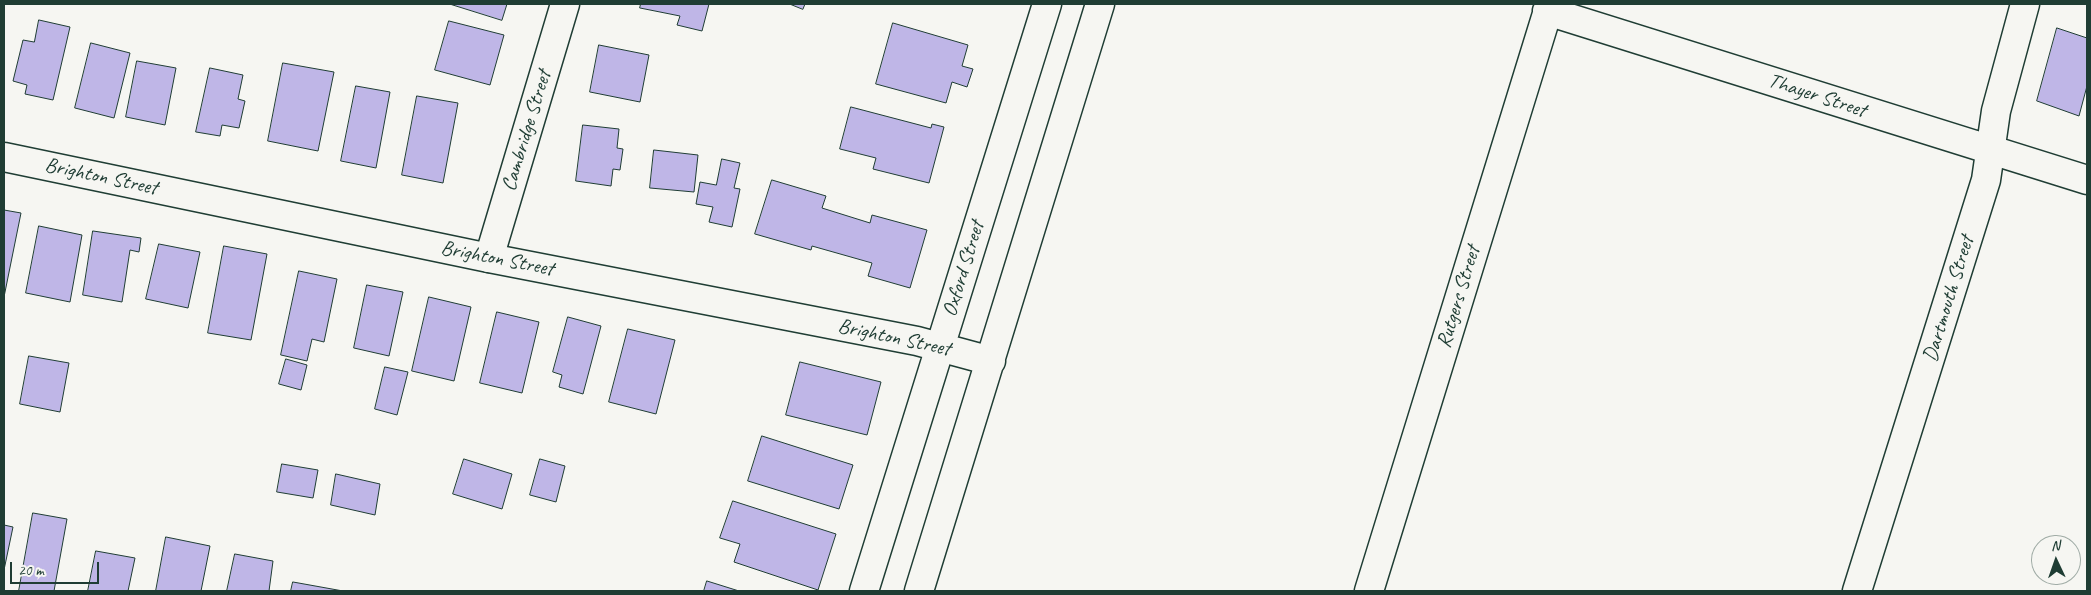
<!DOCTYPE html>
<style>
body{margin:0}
#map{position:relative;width:2091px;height:595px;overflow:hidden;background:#f6f6f2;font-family:Caveat,sans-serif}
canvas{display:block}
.frame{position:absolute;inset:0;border:5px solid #1f3d34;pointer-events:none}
.north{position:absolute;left:2031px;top:535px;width:50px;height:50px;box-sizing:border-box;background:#f6f6f2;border:1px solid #a0aca6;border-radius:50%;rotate:357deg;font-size:14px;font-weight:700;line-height:20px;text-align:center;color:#1f3d34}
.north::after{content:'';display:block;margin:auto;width:18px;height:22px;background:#1f3d34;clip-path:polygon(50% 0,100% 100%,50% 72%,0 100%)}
.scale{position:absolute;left:10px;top:562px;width:89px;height:22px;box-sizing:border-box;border:2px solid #1f3d34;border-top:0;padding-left:6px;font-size:15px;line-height:18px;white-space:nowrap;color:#1f3d34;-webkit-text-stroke:4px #f6f6f2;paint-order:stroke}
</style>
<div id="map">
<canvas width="2091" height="595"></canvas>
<div class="frame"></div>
<div class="north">N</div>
<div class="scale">20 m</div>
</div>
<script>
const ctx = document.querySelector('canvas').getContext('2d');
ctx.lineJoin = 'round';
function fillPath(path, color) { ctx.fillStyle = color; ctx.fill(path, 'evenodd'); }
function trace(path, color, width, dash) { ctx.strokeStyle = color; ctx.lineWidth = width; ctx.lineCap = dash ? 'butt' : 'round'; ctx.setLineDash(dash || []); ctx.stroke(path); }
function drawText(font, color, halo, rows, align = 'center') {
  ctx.font = font + ' Caveat,sans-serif'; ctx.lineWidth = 4; ctx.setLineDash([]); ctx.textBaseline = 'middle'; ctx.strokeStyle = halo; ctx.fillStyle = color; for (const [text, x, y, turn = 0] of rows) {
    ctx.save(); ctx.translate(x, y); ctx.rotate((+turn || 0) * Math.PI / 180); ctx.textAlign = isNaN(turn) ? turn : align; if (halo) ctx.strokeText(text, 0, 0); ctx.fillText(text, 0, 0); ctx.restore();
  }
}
const building = new Path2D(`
 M450,4h57l-5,16z
 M641,4h68l-7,27 -25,-6 3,-9 -40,-8z
 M790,4h15l-2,5z
 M39,20l31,7 -17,73 -28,-6 2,-9 -14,-4 10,-41 11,2z
 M449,21l55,14 -14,50 -55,-15z
 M893,23l75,22 -6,21 11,3 -6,18 -15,-5 -6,21 -70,-19z
 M2057,28l30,10v48l-8,30 -42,-15z
 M91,43l39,10 -16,65 -39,-10z
 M599,45l50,10 -9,47 -50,-10z
 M137,61l39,7 -11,57 -39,-8z
 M283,63l51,9 -16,79 -50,-10z
 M210,68l33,7 -5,24 7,2 -6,27 -17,-3 -2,11 -24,-4z
 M356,86l34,6 -14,76 -35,-7z
 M417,96l41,7 -15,80 -41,-8z
 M851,107l80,21 1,-4 12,3 -15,56 -56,-14 3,-11 -36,-9z
 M583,125l36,4 -2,19 6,1 -3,21 -7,-1 -2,17 -35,-5z
 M654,150l44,5 -4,37 -44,-4z
 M722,159l18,4 -6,25 6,1 -8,38 -23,-5 4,-15 -17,-3 4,-22 16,3z
 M772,180l54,16 -4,12 48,15 2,-8 55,15 -17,58 -42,-12 4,-13 -60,-17 -1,4 -56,-16z
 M4,210l17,3 -17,84z
 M39,226l43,9 -12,67 -44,-9z
 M93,231l48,7 -2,14 -9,-2 -8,52 -39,-7z
 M159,244l41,8 -12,56 -42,-9z
 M224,246l43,8 -16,86 -43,-7z
 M299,271l38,8 -13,63 -12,-3 -5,22 -26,-6z
 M367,285l36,7 -14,64 -35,-8z
 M429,297l42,10 -17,74 -42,-10z
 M497,312l42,10 -17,71 -42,-10z
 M568,317l33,9 -18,68 -24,-7 3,-12 -9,-3z
 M628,329l47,11 -19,74 -47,-12z
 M29,356l40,7 -9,49 -40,-8z
 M286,359l21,6 -6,25 -22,-6z
 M800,362l81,20 -14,53 -81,-20z
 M385,367l23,5 -11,43 -22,-6z
 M762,436l91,29 -14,44 -91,-28z
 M464,459l48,15 -10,35 -49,-15z
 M540,459l25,7 -9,36 -26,-7z
 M282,464l36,6 -5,28 -36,-6z
 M336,474l44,10 -5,31 -44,-10z
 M733,501l103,33 -18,56 -84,-28 6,-18 -20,-6z
 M33,513l34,6 -13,72h-35z
 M4,525l9,2 -9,43z
 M166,537l44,9 -9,45h-45z
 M96,551l39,7 -7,33h-40z
 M235,554l38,7 -4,30h-42z
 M707,581l32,10h-35z
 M293,582l50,9h-52z`);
const minor = new Path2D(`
 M1547,11l540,169
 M489,258l76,-254
 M1369,591l181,-587
 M1857,591l129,-411 10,-69 29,-107`);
const tertiary = new Path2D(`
 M4,157l485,101 428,83 74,20
 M864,591l183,-587
 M919,591l181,-587`);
const streetNames = [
 ["Thayer Street",1817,96,18],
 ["Cambridge Street",527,131,-73],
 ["Brighton Street",101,177,12],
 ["Brighton Street",497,259,11],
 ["Oxford Street",964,269,-73],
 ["Rutgers Street",1459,297,-73],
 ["Dartmouth Street",1949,299,-73],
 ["Brighton Street",894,338,12]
];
fillPath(building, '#bfb6e7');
trace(building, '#1f3d34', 1);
trace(minor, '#1f3d34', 31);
trace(tertiary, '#1f3d34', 31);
trace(minor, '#f6f6f2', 28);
trace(tertiary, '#f6f6f2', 28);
drawText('21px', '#1f3d34', '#f6f6f2', streetNames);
</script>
